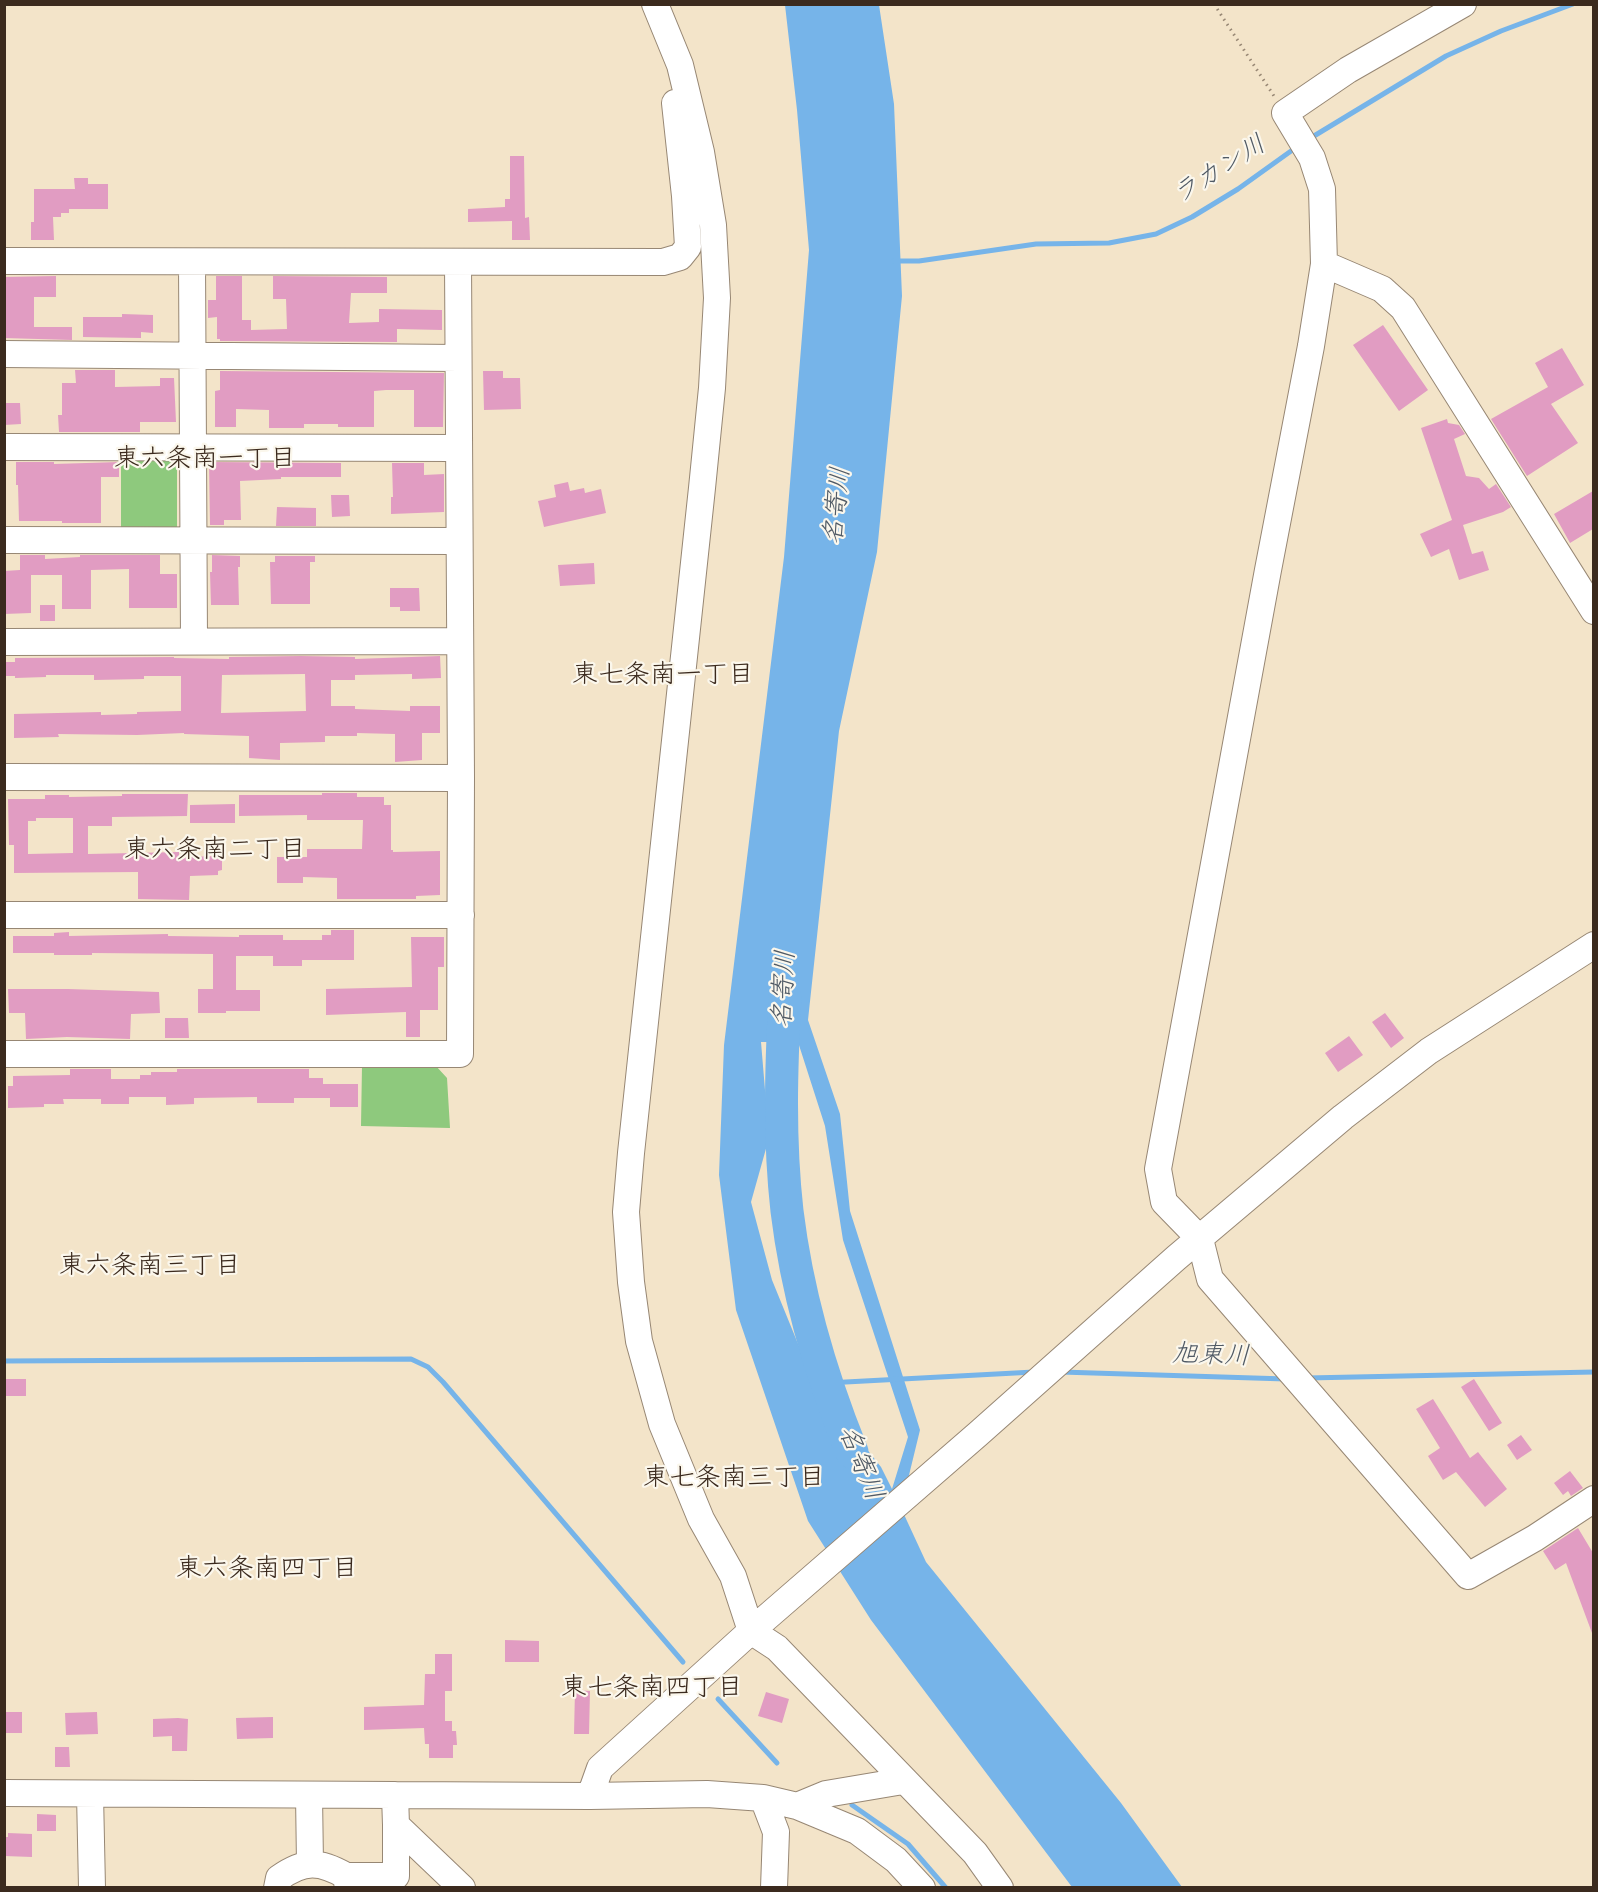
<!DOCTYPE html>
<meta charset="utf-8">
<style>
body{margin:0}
#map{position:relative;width:1598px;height:1892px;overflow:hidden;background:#f3e4c9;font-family:"Indie Flower",sans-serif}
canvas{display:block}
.frame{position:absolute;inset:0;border:6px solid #3b2a1e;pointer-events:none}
</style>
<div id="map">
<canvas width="1598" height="1892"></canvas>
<div class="frame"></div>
</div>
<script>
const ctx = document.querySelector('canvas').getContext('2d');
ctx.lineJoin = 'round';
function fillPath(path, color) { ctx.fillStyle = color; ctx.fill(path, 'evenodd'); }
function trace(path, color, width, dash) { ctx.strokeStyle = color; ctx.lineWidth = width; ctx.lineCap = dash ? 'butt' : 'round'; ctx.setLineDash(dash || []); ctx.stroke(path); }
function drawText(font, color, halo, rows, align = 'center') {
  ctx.font = font + ' "Indie Flower","Klee One",sans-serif'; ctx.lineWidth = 4.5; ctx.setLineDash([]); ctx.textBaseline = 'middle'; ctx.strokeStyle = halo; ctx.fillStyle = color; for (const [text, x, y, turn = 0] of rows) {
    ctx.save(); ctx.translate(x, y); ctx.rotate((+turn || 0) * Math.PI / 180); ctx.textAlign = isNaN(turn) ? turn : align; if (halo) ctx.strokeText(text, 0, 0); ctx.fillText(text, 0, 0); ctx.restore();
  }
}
const green = new Path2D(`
 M121,461h56v68h-56z
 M362,1066h74l11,12 3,50 -89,-2z`);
const water = new Path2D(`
 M785,5h94l15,99 8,192 -25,256 -38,179 -31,289 32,94 10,97 70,219 -19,78 25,54 195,241 61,84h-110l-201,-267 -63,-99 -72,-211 -17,-135 5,-130 60,-488 25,-307 -12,-140zM761,1042h37l27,84 18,114 65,197 -16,52 -11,-22 -67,-84 -42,-103 -21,-78 18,-64z`);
const stream = new Path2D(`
 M1309,139l137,-83 55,-25 72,-27
 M894,261h25l117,-17 73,-1 47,-9 36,-17 46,-28 60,-43
 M4,1361l407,-2 17,8 15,15 240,280
 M1061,1372l225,7
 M1307,1378l287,-6
 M827,1383l207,-11
 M718,1699l59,64
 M852,1805l56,39 38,44`);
const river = new Path2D(`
 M785,997c-4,71 -6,143 2,214 10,82 34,164 65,241`);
const building = new Path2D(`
 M510,156h14l1,62 4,-1 1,23h-18v-19l-44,1v-13l37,-2v-8h5z
 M74,178h14v6h20v25h-39v4h-8v4h-8l1,23h-23v-18h3v-33h41z
 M56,276v21h-22v30h38v13l-68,-2v-61z
 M216,276h26v44h9v10l36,-1 -1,-30h-13v-23l114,1v16h-36l-2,30 30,-1v-13l63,1v20l-45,-1v13l-177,-1v-2h-3v-22l-9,1v-18h8z
 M122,314l31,1v18l-12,-1v6l-58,-1v-20h39z
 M1383,325l45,65 -29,21 -46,-66z
 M1562,348l22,37 -33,19 27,39 -51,33 -36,-57 57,-32 -13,-24z
 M75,370h40v17l45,-1v-8h14l2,44h-36v10h-81l-1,-17h4v-32h14z
 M220,371l224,2 -1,54h-29v-37h-28l-12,1v36h-36v-3h-34v4h-35v-18l-33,-1v18h-21v-36l5,-1z
 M483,371h20v7h17l1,31 -37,1z
 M4,403h16l1,21 -17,1z
 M1447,419l1,4 11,2 6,9 -11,5 12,37 13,2 10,11 7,-5 15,23 -8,5 -40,13 9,29 11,-3 6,19 -30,10 -10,-31 -18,8 -11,-23 32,-14 -31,-92z
 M16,462h38v2l65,-2v15h-18v46h-39v-2h-43l-1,-36h-2z
 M209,462l132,1v14h-60v2l-41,2 1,39h-17v5h-14z
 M392,463h32v12l20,-1v38l-53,2v-17h2z
 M568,482l2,9 14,-3 1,5 16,-4 5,24 -62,14 -6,-26 18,-4 -2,-12z
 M1593,491v38l-23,14 -16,-29z
 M331,495h18l1,21 -18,1z
 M277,507l39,1v18h-40z
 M20,555h25v4l35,-2v-2h80v19h17v34h-48v-39l-38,1v39h-29v-34h-31v38l-27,1v-43l16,-1z
 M212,555l28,1v11h-2l1,38h-28l-1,-33h2z
 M275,556h40v6h-5v42h-39l-1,-42h5z
 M594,563l1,21 -35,2 -2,-21z
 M390,588h29l1,23h-20v-4h-10z
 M40,605h15v16h-15z
 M301,656l54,1v2l85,-3 1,22 -29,1v-5l-57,1v5h-24v26h24v3l55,2v-5h30v27h-18v27l-27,2v-28l-38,-1v3h-32v6l-45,1v17l-31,-2v-22l-65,-2v-1l-47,2 -79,-1 1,3 -45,1v-24l87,-2v3l36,-1v-2l44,-1v-35h-37v3l-50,1v-5h-48v2l-31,1v-2h-11v-14h11v-4l159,-1v1l55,1v-2zM305,674l1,37 -85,2 1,-38z
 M322,793h35v4h27v8h7v45h2v2l47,-1v44l-24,1v3h-79v-21l-34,-1v6h-26v-26h30v-8h55l1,-29h-56v-5l-68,1v-21h83z
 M122,794h66l-1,22 -75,1v9h-24v28l91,-2v5l43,-1v14l-4,1v4l-28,1 -1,24 -51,-1v-27l-124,1v-28h-5l-1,-46h37v-4h24v2l53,-1zM36,818h37v35l-45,1v-33h8z
 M235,804v19h-45v-18z
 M331,930h23v30h-52v6h-29v-10h-37v34h24v21h-34v2h-28v-24h15v-35l-121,-1v2h-38v-2h-41v-17h41v-3l15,-1v4l99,-2v2l71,1v-2h44v5h39v-5h9z
 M411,937h33v30h-6v43h-18v27h-14v-25l-80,3v-26l86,-2z
 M8,989h60l91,3 1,21 -29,1 -1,25 -63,-2 -41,2 -1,-26h-16z
 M1385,1013l19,25 -13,10 -19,-26z
 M165,1018h23l1,20h-24z
 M1349,1036l14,19 -25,17 -13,-19z
 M70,1069h41v10h29v-4h11v-3h26v-3h132v9h14v6h35v23h-28v-9h-36v5h-37v-6l-63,1v6l-28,1v-8h-37v7h-28v-5h-38l1,5h-20v3l-36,1v-22h5v-10l57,-1z
 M4,1379h22v17h-22z
 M1474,1379l28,44 -13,8 -28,-44z
 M1433,1399l37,59 8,-6 29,37 -22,18 -29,-35 -13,8 -15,-24 12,-8 -24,-39z
 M1521,1435l11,15 -15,10 -10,-15z
 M1570,1471l13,17 -12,8 -3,-5 -5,4 -9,-12z
 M1578,1528l15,25v79l-1,1 -26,-70 -11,7 -12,-19z
 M505,1640l34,1v21h-34z
 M435,1654h17v37h-7v30h7v10h4l1,14h-4v13h-24v-14h-4l-1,-16 -60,2v-23l60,-2 1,-31h10z
 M575,1690l15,1 -1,43h-15z
 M766,1692l23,7 -7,24 -24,-7z
 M4,1712h18v21h-18z
 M97,1712l1,22 -32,1 -1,-22z
 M273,1717v21l-36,1 -1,-21z
 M178,1718l10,1 -1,32h-15v-15l-19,1v-18z
 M55,1747h14l1,20h-15z
 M37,1814l19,1v16h-19z
 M8,1833l24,1v23l-28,-1v-19h4z`);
const path = new Path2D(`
 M1214,4l60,92`);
const minor = new Path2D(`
 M655,4l25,61 21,87 12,73 4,73 -5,90 -10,100 -71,665 -5,59 5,70 8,59 23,83 39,95 32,57 18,55 26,17 198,205 25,35
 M1463,4l-115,66 -63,43 27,45 10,31 2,75 -13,82 -43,224 -110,599 6,33 36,37 10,40 258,297 67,-38 59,-39
 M4,261l659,1 17,-5 8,-10 -3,-51 -10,-93
 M192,262l2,378
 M1324,264l58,25 21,19 191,303
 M4,354l454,4
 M4,447l454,1
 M4,540l455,1
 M4,642l455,-1
 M4,777l457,1
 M4,915h457
 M4,1054h456l1,-276 -3,-516
 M4,1793l586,3 117,-2 56,4 34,8 60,25 39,29 26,28
 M90,1794l2,94
 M309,1795l1,69
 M395,1795l1,30 66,63
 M590,1796l10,-28 151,-137 227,-197 198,-176 167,-141 86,-66 165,-106
 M763,1798l13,34 -2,56
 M797,1806l29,-12 77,-13
 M346,1876h50v-51
 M277,1888l2,-10c25,-18 41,-17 67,-2l2,12`);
const waterNames = [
 ["ラカン川",1221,172,-32],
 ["名寄川",840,506,-84],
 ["名寄川",787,989,-87],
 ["旭東川",1211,1358,2],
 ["名寄川",858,1464,68]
];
const neighbourhoodNames = [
 ["東六条南一丁目",205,462],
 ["東七条南一丁目",663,678],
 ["東六条南二丁目",215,853],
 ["東六条南三丁目",150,1269],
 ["東七条南三丁目",734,1481],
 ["東六条南四丁目",267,1572],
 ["東七条南四丁目",652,1691]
];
fillPath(green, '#8ec97d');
fillPath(water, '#76b4e9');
trace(stream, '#76b4e9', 5);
trace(river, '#76b4e9', 33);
fillPath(building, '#e19cc2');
trace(minor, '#978774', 28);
trace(path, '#978774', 3, [1.5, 4.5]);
trace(minor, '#fff', 26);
drawText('italic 26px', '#505a65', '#fbf7ec', waterNames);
drawText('26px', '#3b2a1e', '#fbf7ec', neighbourhoodNames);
</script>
